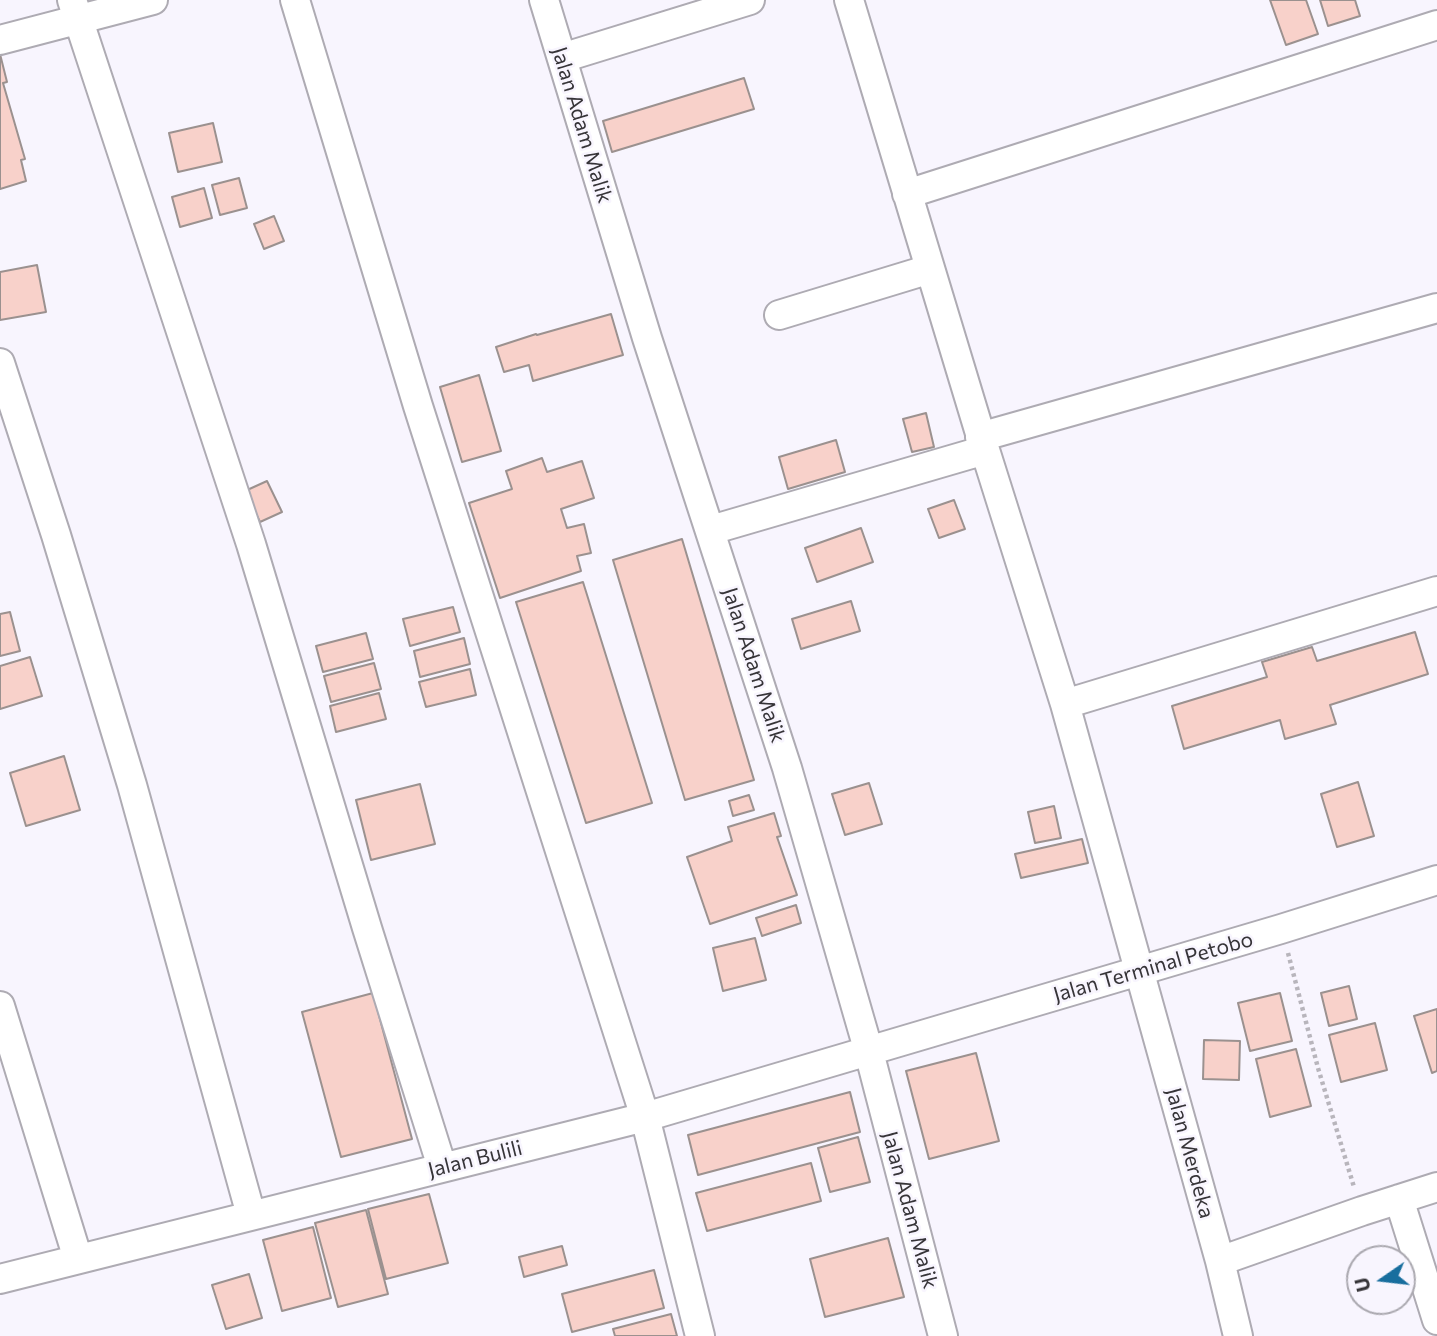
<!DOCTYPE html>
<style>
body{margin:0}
#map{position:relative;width:1437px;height:1336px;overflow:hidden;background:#f8f5fe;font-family:Commissioner,sans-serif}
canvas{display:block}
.north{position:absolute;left:1346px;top:1245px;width:70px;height:70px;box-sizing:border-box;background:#f8f5fe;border:2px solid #aaa8af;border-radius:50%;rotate:256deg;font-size:19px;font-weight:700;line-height:28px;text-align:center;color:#363438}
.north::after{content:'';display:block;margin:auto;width:24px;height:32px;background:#186e9e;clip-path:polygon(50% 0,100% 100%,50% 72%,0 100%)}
</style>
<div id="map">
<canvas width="1437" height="1336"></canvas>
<div class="north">U</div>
</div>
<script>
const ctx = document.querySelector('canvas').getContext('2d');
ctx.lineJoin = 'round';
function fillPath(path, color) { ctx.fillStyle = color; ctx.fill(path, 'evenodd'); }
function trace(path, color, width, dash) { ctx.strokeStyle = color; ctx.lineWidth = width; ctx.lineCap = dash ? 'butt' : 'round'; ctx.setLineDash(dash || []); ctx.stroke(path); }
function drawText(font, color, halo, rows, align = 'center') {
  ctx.font = font + ' Commissioner,sans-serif'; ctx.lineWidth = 5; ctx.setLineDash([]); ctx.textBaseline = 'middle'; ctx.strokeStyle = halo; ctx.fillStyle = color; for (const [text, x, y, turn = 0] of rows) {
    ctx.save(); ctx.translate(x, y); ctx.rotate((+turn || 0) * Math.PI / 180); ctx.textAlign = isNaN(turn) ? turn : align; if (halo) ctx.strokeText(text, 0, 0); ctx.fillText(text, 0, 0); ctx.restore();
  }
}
const building = new Path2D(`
 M1270,0h36l12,34 -32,11z
 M1320,0h35l5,16 -32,10z
 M0,54l7,28 -4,1 22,76 -4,1 5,21 -26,8z
 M744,78l10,31 -142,43 -9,-31z
 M213,123l9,39 -44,10 -9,-39z
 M239,178l8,30 -27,7 -8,-30z
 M204,188l8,30 -32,9 -8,-30z
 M274,216l10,25 -20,8 -10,-25z
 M37,265l9,47 -46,8v-48z
 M611,314l12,41 -90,26 -4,-16 -25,7 -8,-25 40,-13 1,1z
 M479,375l22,76 -39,11 -22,-75z
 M926,413l8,34 -22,5 -9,-33z
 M836,440l9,32 -57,17 -9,-32z
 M542,458l5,14 35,-11 12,37 -33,11 6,19 17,-4 7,29 -14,3 4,15 -81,27 -31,-95 43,-14 -6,-18z
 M267,481l15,31 -22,10 -15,-31z
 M954,500l11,29 -26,9 -11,-29z
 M861,528l12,34 -56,20 -12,-34z
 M682,539l72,241 -69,20 -72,-240z
 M583,582l69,221 -66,20 -70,-221z
 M851,601l9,30 -59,18 -9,-30z
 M453,607l7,25 -50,14 -7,-27z
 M10,612l10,39 -20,5v-42z
 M1415,632l13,42 -98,31 6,19 -51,15 -5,-19 -96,29 -12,-43 95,-29 -5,-15 50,-15 5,14z
 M366,633l7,26 -50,13 -7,-26z
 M464,638l6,26 -50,13 -6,-26z
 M30,657l12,39 -42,13v-43z
 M374,663l7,26 -50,13 -7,-26z
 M470,669l6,26 -50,12 -7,-25z
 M379,693l7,26 -50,13 -6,-26z
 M64,756l16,54 -54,16 -16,-53z
 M1358,782l16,54 -37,11 -16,-53z
 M869,783l13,41 -37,11 -13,-41z
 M420,784l15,60 -64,16 -15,-60z
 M749,795l5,15 -21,6 -4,-15z
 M1054,806l7,32 -26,5 -7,-31z
 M774,813l7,23 -4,1 20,58 -87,29 -23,-67 45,-16 -4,-14z
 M1082,839l6,24 -67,15 -6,-24z
 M796,905l5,18 -39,13 -6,-18z
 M755,938l11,42 -43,11 -10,-43z
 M1349,986l8,33 -28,7 -8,-33z
 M373,993l39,146 -71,18 -39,-145z
 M1280,993l12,48 -42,10 -12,-48z
 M1437,1009v62l-5,2 -18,-57z
 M1375,1023l12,47 -46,12 -12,-47z
 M1204,1040l36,1 -1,39 -36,-1z
 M1296,1049l15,57 -41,11 -14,-58z
 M976,1053l23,88 -70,18 -23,-88z
 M850,1092l10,40 -162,43 -10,-40z
 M858,1137l12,45 -40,10 -12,-44z
 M811,1163l10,38 -114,30 -11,-38z
 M429,1194l19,69 -62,16 -18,-70z
 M366,1210l22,84 -50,13 -23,-84z
 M313,1227l18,71 -49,13 -19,-71z
 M888,1238l16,59 -79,20 -15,-58z
 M562,1246l5,19 -43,12 -5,-20z
 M654,1270l10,38 -92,24 -10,-38z
 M249,1274l13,44 -36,11 -14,-44z
 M671,1314l6,22h-62l-2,-7z`);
const path = new Path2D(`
 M1288,953l30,115 36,119`);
const minor = new Path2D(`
 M72,0l179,544 116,384 75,239
 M295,0l123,406 227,711 55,219
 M544,0l103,338 140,430 82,284 74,284
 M849,0l136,450
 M0,40l153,-40
 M562,58l188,-58
 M907,194l530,-169
 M779,315l151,-46
 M0,363l56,172 76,250 119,430
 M980,437l457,-129
 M711,530l274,-80 80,254 155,557 18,75
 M1065,704l372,-113
 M0,1006l78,253
 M1399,1199l38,121
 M1220,1261l142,-50 75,-24
 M0,1279l645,-162 636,-188 156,-49`);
const streetNames = [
 ["Jalan Adam Malik",582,125,73],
 ["Jalan Adam Malik",754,665,72],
 ["Jalan Terminal Petobo",1153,967,-16],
 ["Jalan Merdeka",1190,1153,75],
 ["Jalan Bulili",475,1159,-14],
 ["Jalan Adam Malik",910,1210,75]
];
fillPath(building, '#f8d1ca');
trace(building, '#9b918f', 2);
trace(minor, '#aeabb3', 32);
trace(path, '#b8b5bc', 4.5, [3.5, 3.5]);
trace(minor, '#fff', 28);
drawText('21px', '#363438', '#f8f5fe', streetNames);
</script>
